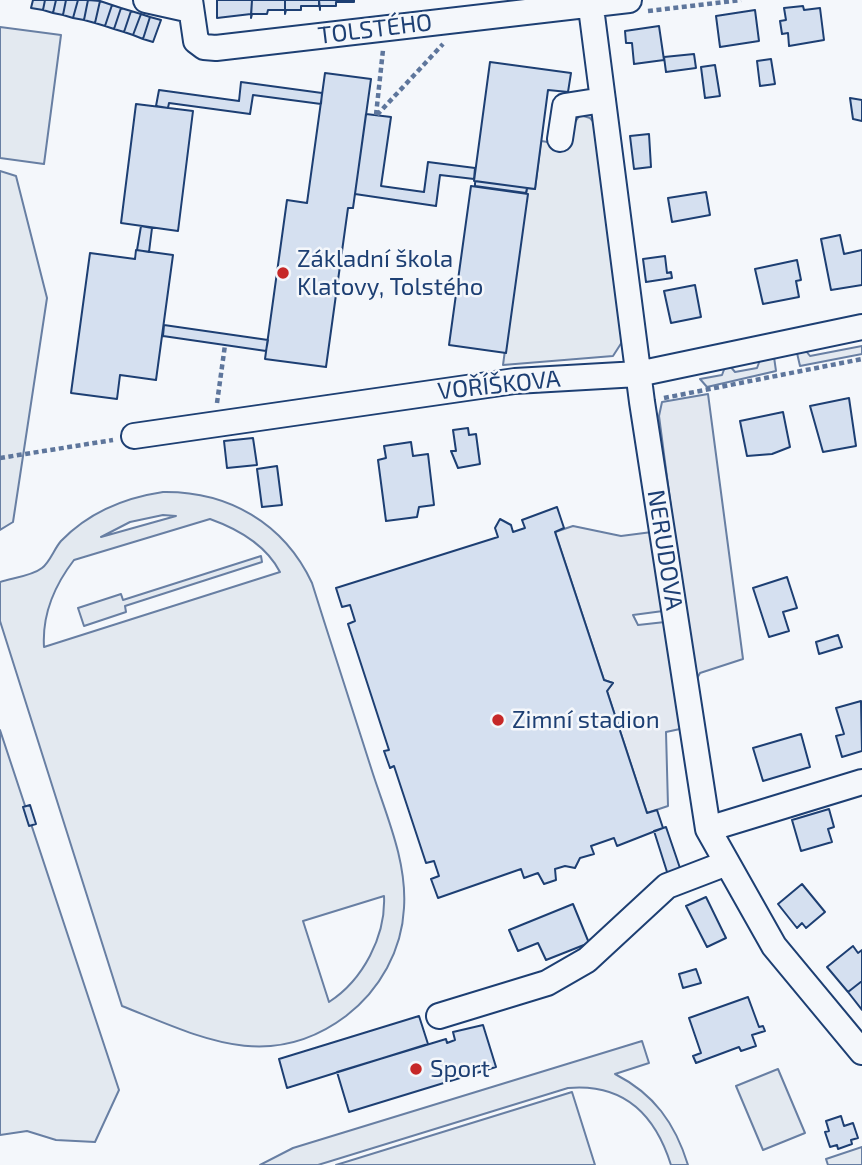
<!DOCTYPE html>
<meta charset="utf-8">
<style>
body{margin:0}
canvas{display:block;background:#f4f7fb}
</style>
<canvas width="862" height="1165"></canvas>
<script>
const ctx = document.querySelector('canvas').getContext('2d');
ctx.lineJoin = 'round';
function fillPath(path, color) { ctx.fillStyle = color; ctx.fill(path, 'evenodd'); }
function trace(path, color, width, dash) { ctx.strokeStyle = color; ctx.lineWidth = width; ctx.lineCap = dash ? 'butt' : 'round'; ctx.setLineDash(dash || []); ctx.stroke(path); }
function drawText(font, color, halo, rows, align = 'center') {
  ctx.font = font + ' "Exo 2",sans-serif'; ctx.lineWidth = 5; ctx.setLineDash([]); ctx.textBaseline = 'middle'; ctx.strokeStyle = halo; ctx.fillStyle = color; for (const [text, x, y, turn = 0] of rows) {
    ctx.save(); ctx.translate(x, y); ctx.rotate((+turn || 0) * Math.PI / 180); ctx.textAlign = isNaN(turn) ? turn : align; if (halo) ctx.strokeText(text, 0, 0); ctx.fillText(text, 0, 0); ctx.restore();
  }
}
const green = new Path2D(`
 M0,27l61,8 -17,129 -44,-6z
 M580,115l10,3 7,8 28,197 -3,19 -9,14 -110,9 24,-177 8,1 6,-48 28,4 4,-20z
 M0,171l16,5 31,122 -34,224 -13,8z
 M862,346v8l-62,12 -3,-13 9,-2 4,5z
 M774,357l2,14 -69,16 -7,-8 22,-4 3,-8 5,-1 5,6 22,-4 3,-8z
 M163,492c65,-1 121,31 149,91 20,64 41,128 61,191 14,43 34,88 31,134 -2,42 -24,82 -58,108 -77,58 -146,21 -224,-10l-122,-385v-39c12,-4 32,-6 42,-14 8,-6 12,-19 19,-27 28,-29 62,-43 102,-49zM163,515l13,1 -75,21 29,-15zM210,519c28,10 56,26 70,53l-236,75c-2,-33 10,-61 30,-87zM384,896c2,40 -21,84 -55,106l-26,-81z
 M261,556l1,6 -137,44 1,6 -42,14 -6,-18 43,-14 2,6z
 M0,730l119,360 -24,52 -39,-2 -29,-9 -27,4z
 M642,1041l7,22 -34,11c39,20 60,49 73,91h-17c-16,-51 -47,-82 -103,-77l-250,77h-58l33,-17z
 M778,1069l27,64 -42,17 -27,-64z
 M572,1092l23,73h-259z
 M862,1147v18h-34l-2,-6z`);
const parking = new Path2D(`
 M708,394l35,265 -43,14 -6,11 -35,-268 3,-14z
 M573,526l48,10 31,-4 11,79 -30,4 5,10 27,-3 15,107 -14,3 2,74 -21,7 -40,-122 6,-8 -9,-3 -49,-148z`);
const building = new Path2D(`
 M33,0h12l-2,10 -12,-2z
 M45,0h11l-3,13 -10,-3z
 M56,0h10l-3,15 -10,-2z
 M66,0h12l-5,18 -10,-3z
 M78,0h10l-4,20 -11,-2z
 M88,0l12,1 -5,22 -11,-3z
 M217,0h35l-1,14 -34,4z
 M252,0h33v10h-17l-1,4h-15l-1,4z
 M285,0h34v6h-18v4h-15l-1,4z
 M319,0h35v2h-18v4h-16v4z
 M100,1l12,4 -7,21 -10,-3z
 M112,5l9,3 -7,21 -9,-3z
 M803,6l1,4 16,-2 4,32 -35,6 -1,-13 -6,1 -2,-13 6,-1 -2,-12z
 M121,8l10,3 -7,21 -10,-3z
 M755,10l4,31 -39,6 -4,-31z
 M131,11l10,3 -8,21 -9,-3z
 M141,14l9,3 -7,22 -10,-4z
 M150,17l11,3 -8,22 -10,-3z
 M659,26l5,34 -30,4 -2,-21h-6l-1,-12z
 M694,54l2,14 -30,4 -2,-15z
 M771,59l4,25 -15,2 -3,-25z
 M490,62l81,11 -3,19 -20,-2 -13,99 -61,-8z
 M715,65l5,31 -15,2 -4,-31z
 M325,73l46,6 -18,129h-5l-22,159 -61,-8 22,-159 20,3z
 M241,82l81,11 -1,11 -68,-9 -3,19 -81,-11 -1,5 -12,-2 3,-16 80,11z
 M850,98l12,2v21l-9,-2z
 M136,104l57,7 -15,120 -57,-8z
 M366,114l25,3 -10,69 43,6 4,-30 47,6 -1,11 -34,-4 -4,31 -81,-12z
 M649,134l2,33 -17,2 -4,-33z
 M475,181l52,7 -1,5 -51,-7z
 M471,186l57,8 -22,159 -57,-8z
 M706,192l4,23 -38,7 -4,-24z
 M141,226l11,2 -3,24 -12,-2z
 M840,235l4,19 18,-4v35l-31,5 -10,-51z
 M136,250l37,5 -17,125 -36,-5 -3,24 -46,-6 19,-140 45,6z
 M665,256l2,17 4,-1 1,6 -26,4 -3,-23z
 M797,260l4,20 -5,1 3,16 -36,7 -8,-35z
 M695,285l6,32 -30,6 -7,-32z
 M164,325l104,15 -2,11 -103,-15z
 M849,398l7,48 -33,6 -13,-46z
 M783,412l7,35 -18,7 -25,2 -7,-35z
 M468,428l1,7 7,-1 4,30 -22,4 -7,-17h5l-3,-21z
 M253,438l4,27 -30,3 -3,-27z
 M411,442l2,14 15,-2 6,51 -15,2 -2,10 -31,4 -8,-61 8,-2 -2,-12z
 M277,466l5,39 -20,2 -5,-38z
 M557,507l7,21 -9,4 49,148 9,3 -6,8 40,122 10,-3 6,18 -46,18 -3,-8 -23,8 3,8 -14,4 -5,10 -10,-2 -10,3 1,11 -12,4 -6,-11 -14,5 -3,-9 -83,29 -7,-19 8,-3 -5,-15 -8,2 -32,-97 -4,2 -6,-17 5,-1 -41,-126 7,-3 -5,-16 -8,2 -6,-19 162,-51 -3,-9 5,-9 11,6 2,7 12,-4 -3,-8z
 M787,577l10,31 -14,4 6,19 -20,6 -16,-49z
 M838,635l4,12 -23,7 -3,-12z
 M861,701l1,50 -20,6 -6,-21 8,-2 -8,-26z
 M801,734l9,33 -47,14 -10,-33z
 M30,805l6,19 -7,2 -6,-19z
 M829,809l5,18 -6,2 4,13 -31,9 -9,-31z
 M666,827l15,44 -13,4 -14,-44z
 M802,884l23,28 -19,16 -4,-5 -5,5 -19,-24z
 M706,897l20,41 -19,9 -21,-41z
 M573,904l16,39 -43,17 -8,-17 -20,8 -9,-21z
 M853,946l5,7 4,-3v31l-14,11 -21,-25z
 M696,969l5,14 -18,5 -4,-14z
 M862,981v29l-14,-18z
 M748,997l11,30 4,-1 2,5 -13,4 4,11 -15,5 -2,-4 -43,16 -3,-7 8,-3 -12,-35z
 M419,1016l9,28 -141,44 -8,-29z
 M483,1025l13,42 -147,45 -12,-40 109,-33 1,4 8,-3 -2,-8z
 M841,1116l3,10 9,-3 5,15 -7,2 1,4 -14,5 -1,-4 -7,2 -5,-15 4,-1 -3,-10z`);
const path = new Path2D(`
 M648,11l93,-11
 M376,115l7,-65
 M377,115l66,-71
 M664,398l198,-39
 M217,403l8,-58
 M0,458l113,-18`);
const minor = new Path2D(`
 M146,0l45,10
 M190,0l6,41 8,6 12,1 413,-48
 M590,0l52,402 66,427 66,117 88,106
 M560,139l5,-33 38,-6
 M134,436l381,-55 123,-7 224,-47
 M708,829l154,-47
 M439,1016l108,-33 40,-23 80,-74 60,-23`);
const markers = [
 [283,273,7,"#c62828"],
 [498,720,7,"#c62828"],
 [416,1069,7,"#c62828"]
];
const streetNames = [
 ["TOLSTÉHO",375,29,-7],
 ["VOŘÍŠKOVA",499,385,-6],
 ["NERUDOVA",665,550,81]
];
const poiNames = [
 ["Základní škola",297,259],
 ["Klatovy, Tolstého",297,287],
 ["Zimní stadion",512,720],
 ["Sport",430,1069]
];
fillPath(green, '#e3e9f0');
trace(green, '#687fa3', 2);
fillPath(parking, '#e3e8f0');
trace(parking, '#687fa3', 2);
fillPath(building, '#d5e0f0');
trace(building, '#1d3f73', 2);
trace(minor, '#1d3f73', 28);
trace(path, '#5e769c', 4.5, [5, 3.5]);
trace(minor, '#f4f7fb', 24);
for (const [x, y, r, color] of markers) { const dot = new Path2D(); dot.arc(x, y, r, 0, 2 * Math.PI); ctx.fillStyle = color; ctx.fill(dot); trace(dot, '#f4f7fb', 2.5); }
drawText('24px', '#1d3f73', '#f4f7fb', streetNames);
drawText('24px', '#1d3f73', '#f4f7fb', poiNames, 'left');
</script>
